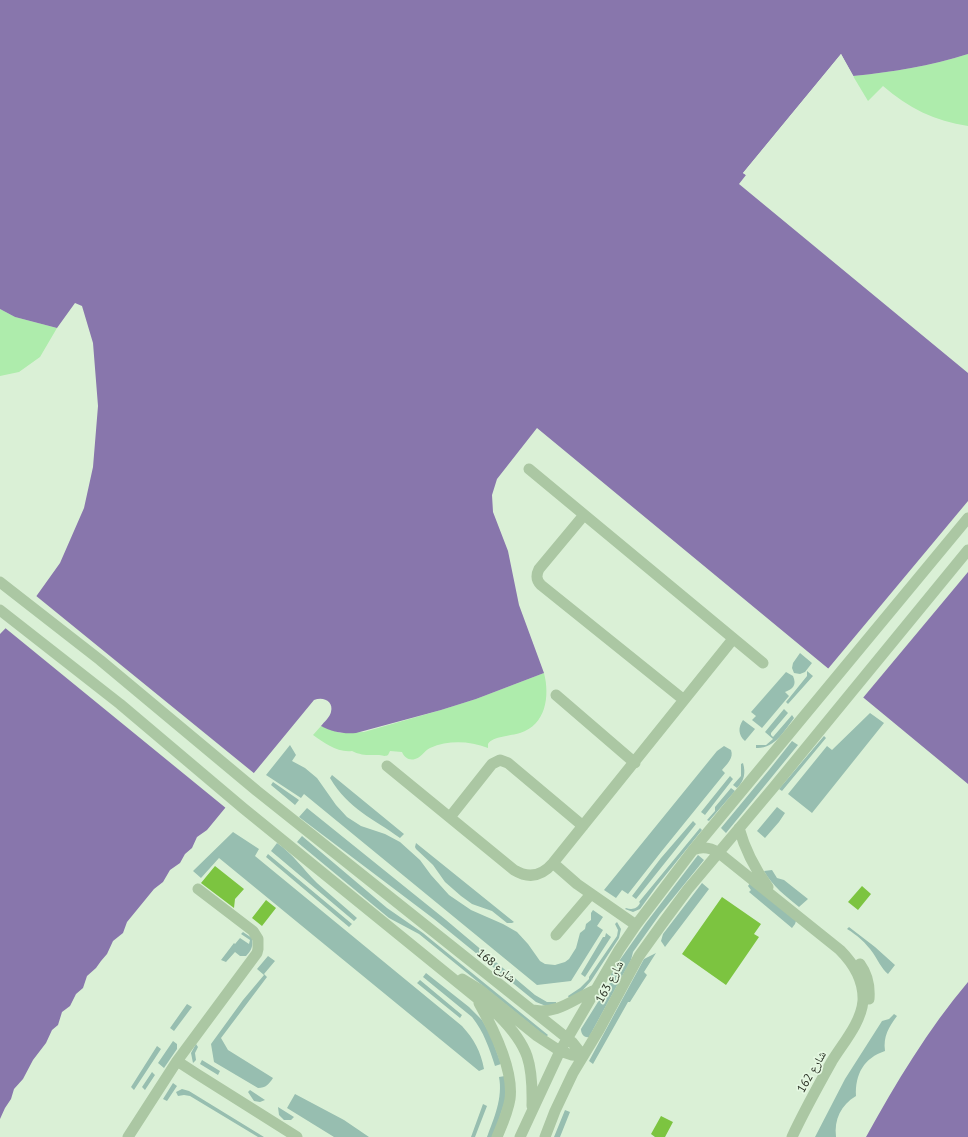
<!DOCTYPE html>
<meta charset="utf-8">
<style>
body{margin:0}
canvas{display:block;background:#daf0d6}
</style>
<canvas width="968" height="1137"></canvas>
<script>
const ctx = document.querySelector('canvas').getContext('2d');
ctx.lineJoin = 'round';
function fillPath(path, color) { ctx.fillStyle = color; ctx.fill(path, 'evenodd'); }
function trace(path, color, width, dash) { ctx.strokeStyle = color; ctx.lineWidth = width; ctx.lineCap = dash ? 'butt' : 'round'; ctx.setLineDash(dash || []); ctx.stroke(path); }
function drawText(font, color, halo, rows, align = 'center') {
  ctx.font = font + ' "PT Sans","Noto Naskh Arabic",sans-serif'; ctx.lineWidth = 3.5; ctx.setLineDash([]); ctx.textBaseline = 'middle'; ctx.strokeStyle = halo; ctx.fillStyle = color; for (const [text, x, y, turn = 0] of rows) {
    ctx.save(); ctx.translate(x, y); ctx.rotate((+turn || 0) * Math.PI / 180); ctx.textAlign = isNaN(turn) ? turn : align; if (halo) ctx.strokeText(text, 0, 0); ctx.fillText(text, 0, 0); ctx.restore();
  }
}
const green = new Path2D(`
 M800,653l12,10 -7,9 -5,2 -6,-1 -2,-5 1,-5z
 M807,671l6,5 -25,28 -2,-2 21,-26z
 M786,672l7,4c4,9 0,13 -8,16l4,4 -27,32 -10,-8 4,-4 -5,-4z
 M784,709l4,4 -17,20v2l2,2 19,-22 2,3c-10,13 -19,31 -38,30v-3h10l7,-6 -8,-7z
 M870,713l14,10 -72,90 -24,-19 39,-48 5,4z
 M743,720l12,9 -10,12c-7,-6 -7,-14 -2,-21z
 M824,736l2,2 -44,53 -3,-2z
 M792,741l6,4 -72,88 -5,-5 48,-58z
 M290,745l6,10 -4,6 13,7 12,10 19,27 11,12 14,9 24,8 15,8 20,18 11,15 18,20 22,15 32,14 14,8 11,12 12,17 5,3 10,1 10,-3 4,-3 7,-11 4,-15 5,-4 1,-5 5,-4v-7l2,-3 10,7 -6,9 6,4 -32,51 -34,4 -233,-191 -3,4 -35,-23z
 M724,746l7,4c3,8 -4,14 -9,20l3,3 -64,79 -33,42 -6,-4 -6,8 -12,-8 113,-139z
 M743,763c3,10 1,18 -6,25l-4,-3 8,-9v-12z
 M332,775l72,59 -4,4c-27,-20 -51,-28 -70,-60z
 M730,776l3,3 -28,36 -4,-3z
 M273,782l26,18 -4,5 -24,-20z
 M731,788l4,3 -26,30 -2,-1 8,-9v-4z
 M777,807l8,6 -6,9 -14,16 -8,-7z
 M307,808l139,112 89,75 12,7h9v3l-10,1 -10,-4 -102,-83 -135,-102z
 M693,821l3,3 -60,75 -4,-3 29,-38z
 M700,828l2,2 -46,57 -16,22 -7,3 -8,-3 1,-1c6,2 11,1 14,-5l-1,-1z
 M233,832l26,17 -4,7 207,170c12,13 19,26 22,43l-5,2 -260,-213 -18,20 -8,-7z
 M302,836l85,72 36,25 125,102 -2,2 -127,-103 -30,-16 -92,-76z
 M277,843c16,11 26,26 40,40 13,12 27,23 40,35l-3,3 -83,-70z
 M416,843l98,79 -2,1h-5l-15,-12 -20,-7 -11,-8 -16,-14 -12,-17 -17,-16 -1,-2z
 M268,854l84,70 -3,3 -83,-70z
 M698,855l6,5 -44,54 -27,38 -2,8 -42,77c-5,1 -8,-3 -8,-8l32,-51 -3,-4 36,-51z
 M772,870l5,8 7,2 24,19 -9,8c-13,-11 -26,-20 -35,-36z
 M702,883l7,6 -44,58 -4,-6 2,-7z
 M750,883l46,38 -1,3 -3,4 -43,-36 2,-2 -3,-4z
 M617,922l4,7 -2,9 -28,43 -9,10 -13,7 -1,-2 12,-8 9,-9v-2l28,-41 1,-6 -3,-6z
 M849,927l26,20 20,18 -7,9c-7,-6 -10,-14 -15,-21 -7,-10 -16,-18 -26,-24z
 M243,932l9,6c1,8 0,12 -6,18h-6l-5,-4 -9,10 -5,-2 13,-17 1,1 5,-6 9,6 1,-4 -9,-6z
 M606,933l5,4 -26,40 -4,-3 22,-37h2z
 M656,953l-12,19 3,3 -17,27h-2l-35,62 -4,-3 55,-102z
 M268,956l7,5 -11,13 3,3 -46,61 7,12 45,28c-4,6 -7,10 -15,10l-44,-26 -3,-18 32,-44 21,-25 -7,-6z
 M426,973l43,34 13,13 9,16 10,28 -6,2c-6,-18 -11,-34 -23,-49l-49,-40z
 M420,980l42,35 -2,3 -43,-35z
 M187,1004l5,3 -18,24 -4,-3z
 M894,1014l3,2c-8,11 -14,20 -12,35 -21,7 -30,23 -29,45 -15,9 -22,23 -20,41h-21l30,-58 37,-58 7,-2z
 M173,1041l4,3v5l-13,19 -6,-5z
 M196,1044l2,3 -3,6 1,7 -3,3 -2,-10z
 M157,1046l4,3 -27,41 -3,-3z
 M202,1060l18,11 -2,4 -18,-11z
 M152,1072l3,3 -10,15 -3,-3z
 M505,1076v25l-12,36h-6c7,-19 16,-39 12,-60z
 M173,1083l4,3 -10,15 -4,-2z
 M182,1089l7,2 75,46h-6l-68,-41 -6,-1 -6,1 -2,-4z
 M250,1090l15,10 -5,2 -6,-1 -6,-9z
 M295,1094l49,26 25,17h-35l-47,-29z
 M483,1104l4,2 -12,31h-4z
 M278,1107l16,10 -3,3h-7l-5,-5z
 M565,1110l5,2 -10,25h-6z`);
const sand = new Path2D(`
 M968,54v72c-33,-5 -60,-18 -85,-40l-15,15 -15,-25c40,-4 77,-10 115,-22z
 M0,309l15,8 42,11 -17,29 -21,15 -19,4z
 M544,673c6,23 2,52 -24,60 -9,3 -27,3 -32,11v4c-19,-7 -39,-8 -58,0 -6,3 -9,10 -15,11 -6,2 -11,-2 -13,-7l-12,-1 -2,4c-4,2 -5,0 -9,0 -10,0 -17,1 -27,-4 -14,2 -28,-8 -39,-16l8,-9 19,7 24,-1 77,-22 35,-11z`);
const water = new Path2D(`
 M0,0h968v54c-38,12 -75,18 -115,22l-12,-22 -98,119 3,2 -7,9 229,189v411l-431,-356 -40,51 -5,16 1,17 15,39 11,54 25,68 -68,26 -35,11 -85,23c-13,1 -24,-1 -35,-7 3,-4 9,-9 10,-14 3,-11 -8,-16 -17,-12l-107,130 -10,7 -5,11 -7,6 -5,9 -10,7 -7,12 -9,7 -27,33 -4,11 -10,8 -6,13 -6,7 -5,7 -9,8 -4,12 -7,6 -6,12 -8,6 -4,13 -6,5 -6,13 -13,17 -10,19 -9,10 -3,10 -6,9 -5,11v-485l35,-36 25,-35 24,-55 9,-41 5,-61 -5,-63 -11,-37 -7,-3 -18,25 -42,-11 -15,-8z
 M968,982v155h-102c30,-54 62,-108 102,-155z`);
const pier = new Path2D(`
 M841,54l13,23h-2l-11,-20 -95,116 1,1 -1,1 -3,-2z
 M968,501v71l-106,127 -35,-29z
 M35,595l220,179 -28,35 -223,-182z`);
const building = new Path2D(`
 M215,866l29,23 -9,10 -1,9 -33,-25z
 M862,886l9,8 -13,16 -10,-8z
 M722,897l39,27 -7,10 5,3 -33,48 -44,-31z
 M266,900l10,8 -14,18 -10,-8z
 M661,1116l12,6 -8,15h-10l-4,-3z`);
const minor = new Path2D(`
 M529,469l234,194
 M584,515l-45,54c-3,6 -3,11 2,16l143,115
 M0,582l100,78 157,131 315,251 11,14
 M0,610l120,94 123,104 256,208c30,30 34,48 33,90
 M556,695l79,68
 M387,766l127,104c15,9 28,6 39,-7l180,-224
 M450,817l42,-53 8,-4 8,3 75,63
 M739,828c6,22 16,41 29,59
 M693,850c9,-4 17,-3 26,3l121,97c14,14 24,30 23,51 -2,22 -20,42 -31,60 -14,25 -28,50 -40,76
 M553,863l24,21 59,41
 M556,935l35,-41
 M860,964c8,11 10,22 9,35
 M462,979l18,11 57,46 23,15 12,4 11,1
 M479,1003c14,25 35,66 31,96 -2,13 -8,26 -13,38
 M532,1010c26,5 41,-11 63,-20
 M177,1061l20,13 100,63
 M128,1137l49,-76 80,-108 1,-4v-10l-5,-8 -55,-42
 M520,1137l40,-86 59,-101 17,-25 57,-75 275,-332
 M545,1137l10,-26 18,-38 26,-43 40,-74 23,-32 26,-35 85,-101 195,-238`);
const streetNames = [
 ["شارع 168",496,966,39],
 ["شارع 163",610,982,-62],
 ["شارع 162",812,1072,-60]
];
fillPath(green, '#97beb0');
fillPath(sand, '#aeecac');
fillPath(water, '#8876ac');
fillPath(pier, '#daf0d6');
fillPath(building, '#7cc440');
trace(minor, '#abc7a3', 11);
drawText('12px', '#2a3225', '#e5f8e2', streetNames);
</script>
